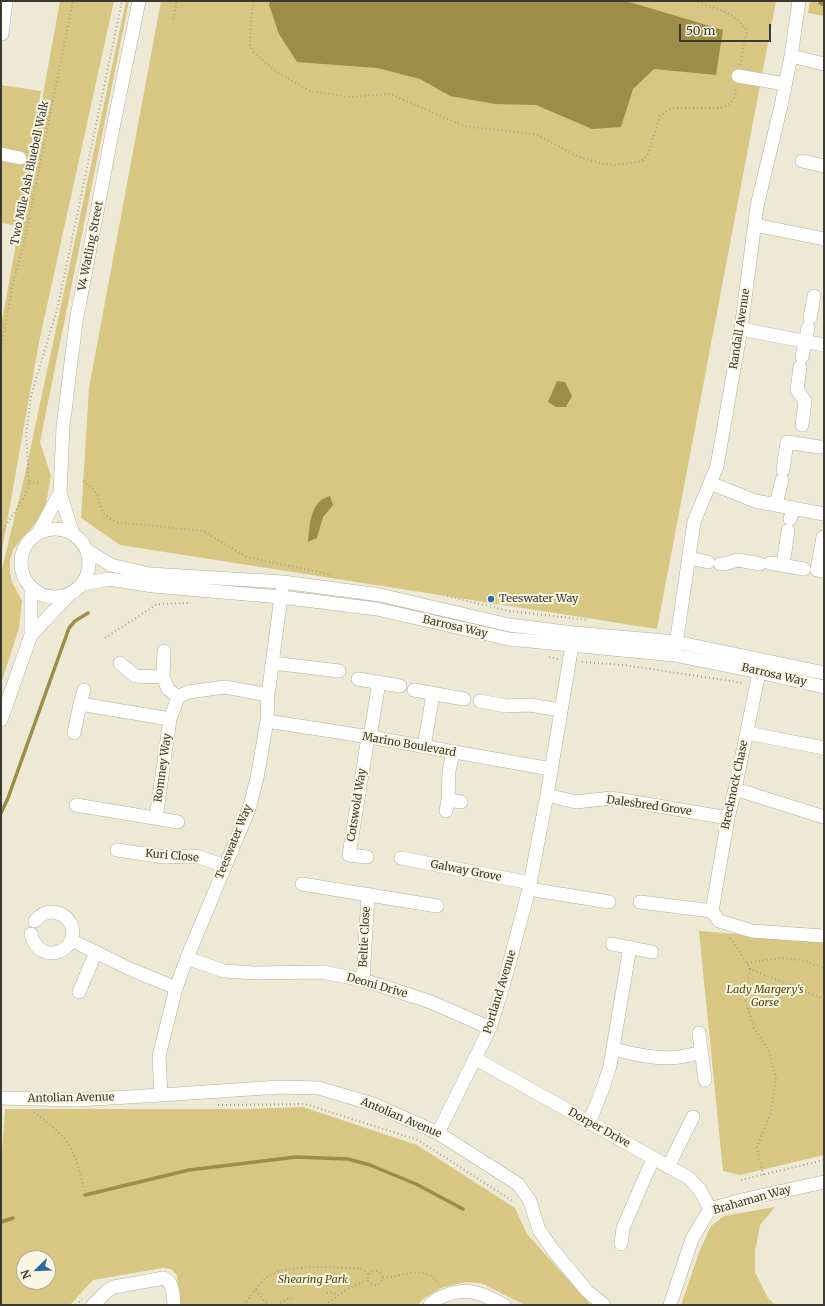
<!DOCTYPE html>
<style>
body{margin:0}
#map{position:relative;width:825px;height:1306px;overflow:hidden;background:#ede9d5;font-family:Merriweather,serif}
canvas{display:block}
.frame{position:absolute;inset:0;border:2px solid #3b3a32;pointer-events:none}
.north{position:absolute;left:16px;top:1250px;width:40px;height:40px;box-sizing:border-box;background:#fbf6e2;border:1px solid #aeab9c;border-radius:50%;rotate:247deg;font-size:11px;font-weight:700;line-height:16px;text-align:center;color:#3b3a32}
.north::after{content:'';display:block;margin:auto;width:14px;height:18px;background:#2a6da3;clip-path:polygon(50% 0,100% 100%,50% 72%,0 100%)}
.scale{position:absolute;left:679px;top:24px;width:92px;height:18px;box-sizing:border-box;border:2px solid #3b3a32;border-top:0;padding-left:5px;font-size:12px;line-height:14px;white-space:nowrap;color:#3b3a32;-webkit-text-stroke:3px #fbf6e2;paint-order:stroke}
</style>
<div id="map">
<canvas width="825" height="1306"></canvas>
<div class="frame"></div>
<div class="north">N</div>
<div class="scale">50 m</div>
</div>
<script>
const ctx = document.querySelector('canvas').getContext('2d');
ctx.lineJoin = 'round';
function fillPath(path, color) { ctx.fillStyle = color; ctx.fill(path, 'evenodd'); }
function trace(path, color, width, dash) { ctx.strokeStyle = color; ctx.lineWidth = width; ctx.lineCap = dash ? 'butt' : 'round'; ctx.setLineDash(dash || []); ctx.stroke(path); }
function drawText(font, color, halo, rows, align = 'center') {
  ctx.font = font + ' Merriweather,serif'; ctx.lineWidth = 4; ctx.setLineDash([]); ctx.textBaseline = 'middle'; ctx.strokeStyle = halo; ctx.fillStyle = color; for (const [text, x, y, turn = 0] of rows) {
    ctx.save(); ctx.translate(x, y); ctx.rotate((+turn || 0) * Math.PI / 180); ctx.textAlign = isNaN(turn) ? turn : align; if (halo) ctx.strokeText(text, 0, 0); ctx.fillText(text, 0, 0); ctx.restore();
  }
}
const green = new Path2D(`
 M60,1h54l-75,341 -38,214v-230z
 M126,1h3l-89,441 11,34 -7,39 -22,23 -9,12 -3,10v13l2,9 10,19 -3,27 -18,56v-111l24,-99z
 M161,1h615l-119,628 -537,-84 -39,-27 8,-130z
 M810,1h14v15l-16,-3z
 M1,85l40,6 -23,135 -17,-3z
 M699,931l125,10v214l-84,20 -17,-4z
 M303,1107l114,38 98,63 12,26 64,71h-66l-44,-22 -15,-1 -25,6 -18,11 -5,6h-241l-2,-17 3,-4 -1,-9 -6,-6 -8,-1 -70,12 -23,25h-69v-139l4,-57h242zM24,1258h24v24h-24z
 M775,1207l-15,18 -5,26v21l13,26 7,7h-94l19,-55 11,-24 13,-10z`);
const water = new Path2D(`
 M270,1h352l11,2 90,27 -7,45 -62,-6 -21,20 -12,38 -29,2 -56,-24 -41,-1 -45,-8 -30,-17 -43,-11 -80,-6 -18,-28 -10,-29z
 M557,381l8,1 7,14 -6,11h-10l-8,-5z
 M330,496l3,9 -10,12 -6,21 -9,4c2,-18 2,-41 22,-46z`);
const stream = new Path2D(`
 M820,3l4,2
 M1,813l7,-15 61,-170 6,-7 13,-8
 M85,1195l104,-25 107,-13 52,2 22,6 46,19 47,25
 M1,1222l12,-4`);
const path = new Path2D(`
 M254,1l-3,15 -1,28 3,8 21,18 36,21 39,6 41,-3 74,32 74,9 39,21 27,8 11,1 22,-3 6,-2 5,-6 12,-38 12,-8h49c10,-4 14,-9 15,-19
 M694,1c21,7 40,10 53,30l-7,34
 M173,19l4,-18
 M1,348l11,-61 12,-44 49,-242
 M83,481l9,7 6,8 5,17 12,9 88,9 44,26 85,18
 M29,482l11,1
 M1,533l19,-29 6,-10 3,-12 -3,-47 5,-39 27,-90 64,-305
 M447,596l62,15 79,9
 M105,638l52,-34 34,-1
 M549,657l9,2
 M582,662l42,3 120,18
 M730,938l17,25 3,6 74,30
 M747,963l34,-5 21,2 22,8
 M750,969l-5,30 9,29 15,23 7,28 -5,33 -14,35 6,28
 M218,1105l87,-1 113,36 96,62
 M34,1112c11,9 24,18 33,30 10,14 13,34 18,50
 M741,1180l83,-20
 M368 1278a7 7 0 1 1 14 0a7 7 0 1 1-14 0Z
 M383,1278c18,-1 42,-15 56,6
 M256,1290l8,11 5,4
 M327,1293l5,-1 6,3
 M76,1305l6,-6
 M244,1305c8,-10 15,-23 26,-30 19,-11 70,-8 91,-6l4,2 4,4
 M277,1305l10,-6 5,-1
 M325,1305l22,-16 21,-9`);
const minor = new Path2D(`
 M1,34h1l4,-33
 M791,56l33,8
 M738,76l47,8
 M1,154l19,4
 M802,161l22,5
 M755,225l69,14
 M810,318l4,-22
 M741,329l83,16
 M802,357l6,-29
 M800,367l-3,23 8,11 -3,24
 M783,470l4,-28 32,5
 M710,483l45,18 69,13
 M776,504l6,-24
 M790,519l4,-11
 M21 563a34 34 0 1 1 68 0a34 34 0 1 1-68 0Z
 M38,533l22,-40
 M73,534l-13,-41 3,-66 13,-105 37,-194 26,-127
 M823,537l-6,33 7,1
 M88,551l23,14 38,9 134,8 97,13 129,30 65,8 102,9 148,31
 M688,558l20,4
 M770,563l34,6
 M720,564h4l14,-4 22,4
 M783,565l5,-34
 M83,584l26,-5 44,7 128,11 96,12 132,30 165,16 85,17 65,15
 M31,635l38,-40
 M675,651l19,-129 23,-56 24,-137 16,-123 24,-100 10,-50 8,-55
 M120,663l15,13 28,1 1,-26
 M273,663l66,8
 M163,677l5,12 10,8
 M358,679l42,7
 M414,690l50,9
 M480,701l26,5 23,-1 32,5
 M80,704l4,-14
 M1,720l30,-85v-48
 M267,721l103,16 181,32
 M74,733l6,-29 90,15
 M747,733l77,15
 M370,737l9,-55
 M424,747l9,-53
 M735,789l89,28
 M547,795l29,7 35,-4 117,20
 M448,800l13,2
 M76,805l102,17
 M446,811l2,-11 1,-29 4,-19
 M156,818l14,-99 8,-22 10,-5 37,-5 43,8
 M117,850l48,7 31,-1 29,10
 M367,857l-18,-2 19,-118
 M401,858l129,25
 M302,884l135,22
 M529,889l80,13
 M640,902l72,9 7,10 33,10 71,5
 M712,911l16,-93 7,-29 26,-126
 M31,934c8,34 51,17 40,-10 -3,-5 -8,-10 -14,-11 -9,-3 -16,1 -22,8
 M71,940l59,29 46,19
 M612,944l40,8
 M187,958l37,13 30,2 68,-1 41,8 68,22 59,26
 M363,980l5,-86
 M79,992l17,-40
 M699,1033l6,47
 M613,1049c21,5 44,11 66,8 7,-1 15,-3 22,-5
 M476,1059l213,119 11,12 10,19
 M161,1095l-2,-39 17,-68 11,-30 62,-149 8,-31 10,-57 1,-26 14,-106
 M1,1098l76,2 84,-5 119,-8 39,1 54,16 65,29 80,51 12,17 9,29 14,20 34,41 17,14
 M589,1123l14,-35 7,-22 20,-119
 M438,1133l52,-105 14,-45 25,-94 18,-94 26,-156
 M668,1167l25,-50
 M621,1244l2,-16 30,-69
 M93,1305l14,-14 7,-4 50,-9c10,5 9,17 10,27
 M430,1305c5,-6 9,-7 16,-10 22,-8 38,-1 58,10
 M670,1305l22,-66 18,-30 36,-10 78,-17`);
const markers = [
 [491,599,4,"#2a6da3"]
];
const streetNames = [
 ["Two Mile Ash Bluebell Walk",30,173,-78],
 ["V4 Watling Street",91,246,-79],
 ["Randall Avenue",740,329,-81],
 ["Barrosa Way",455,627,13],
 ["Barrosa Way",774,675,13],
 ["Marino Boulevard",409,745,10],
 ["Romney Way",163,768,-82],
 ["Brecknock Chase",735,785,-78],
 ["Cotswold Way",357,805,-81],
 ["Dalesbred Grove",649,806,8],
 ["Teeswater Way",234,842,-68],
 ["Kuri Close",172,856,5],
 ["Galway Grove",466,871,11],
 ["Beltie Close",365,937,-87],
 ["Deoni Drive",377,986,16],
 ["Portland Avenue",500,992,-73],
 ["Antolian Avenue",71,1098,-1],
 ["Antolian Avenue",401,1118,23],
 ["Dorper Drive",599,1128,29],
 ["Brahaman Way",752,1200,-16]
];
const poiNames = [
 ["Teeswater Way",499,599]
];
const parkNames = [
 ["Lady Margery's",765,990],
 ["Gorse",765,1003],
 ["Shearing Park",313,1280]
];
fillPath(green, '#d8c782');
fillPath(water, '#9e8d47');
trace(stream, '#9e8d47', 3.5);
trace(minor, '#b3af9c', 14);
trace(path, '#a5a393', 2, [1, 3]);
trace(minor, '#fff', 13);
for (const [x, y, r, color] of markers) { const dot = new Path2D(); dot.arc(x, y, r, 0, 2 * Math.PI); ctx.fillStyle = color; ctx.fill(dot); trace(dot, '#fbf6e2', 1.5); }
drawText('11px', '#3b3a32', '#fbf6e2', streetNames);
drawText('11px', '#3b3a32', '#fbf6e2', poiNames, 'left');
drawText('italic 11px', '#52450d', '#fbf6e2', parkNames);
</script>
